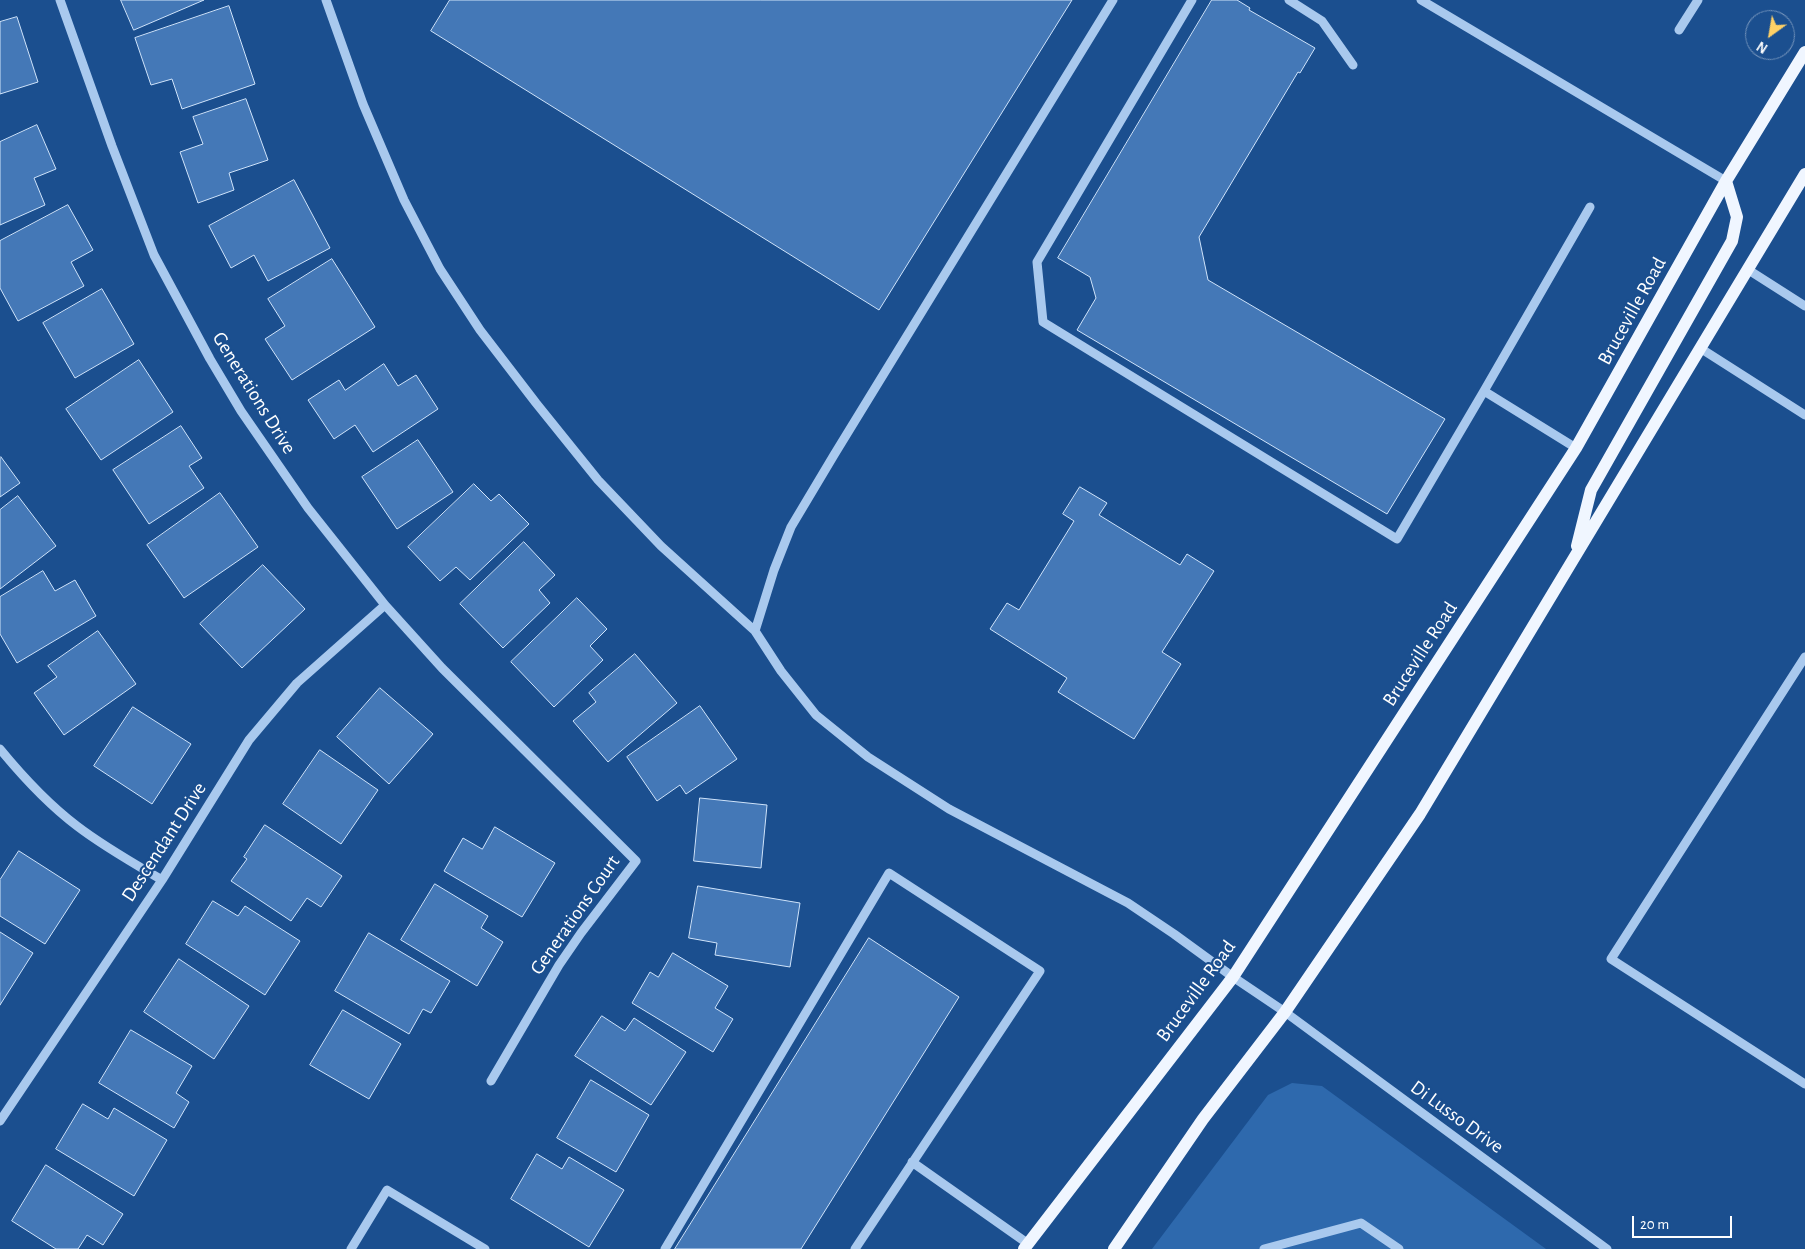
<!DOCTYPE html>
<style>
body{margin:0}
#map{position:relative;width:1805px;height:1249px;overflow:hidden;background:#1b4f8f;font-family:"Alegreya Sans",sans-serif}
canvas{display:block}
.north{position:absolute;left:1745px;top:10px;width:50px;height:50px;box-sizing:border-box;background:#1b4f8f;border:1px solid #7695bc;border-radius:50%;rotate:212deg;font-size:14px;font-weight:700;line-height:20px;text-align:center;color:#fff}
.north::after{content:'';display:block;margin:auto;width:18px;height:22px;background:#ffd166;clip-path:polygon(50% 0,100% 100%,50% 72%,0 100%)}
.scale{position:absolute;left:1632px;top:1216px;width:100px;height:22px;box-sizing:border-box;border:2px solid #fff;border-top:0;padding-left:6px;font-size:15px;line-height:18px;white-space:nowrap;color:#fff;-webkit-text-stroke:4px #1b4f8f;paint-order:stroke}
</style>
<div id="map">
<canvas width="1805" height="1249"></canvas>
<div class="north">N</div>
<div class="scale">20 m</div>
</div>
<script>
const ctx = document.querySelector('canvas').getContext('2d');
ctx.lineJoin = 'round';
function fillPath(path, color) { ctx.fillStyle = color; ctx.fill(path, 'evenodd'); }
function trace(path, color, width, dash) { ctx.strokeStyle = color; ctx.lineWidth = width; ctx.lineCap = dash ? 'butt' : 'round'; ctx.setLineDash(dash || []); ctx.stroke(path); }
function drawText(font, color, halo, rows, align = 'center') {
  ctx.font = font + ' "Alegreya Sans",sans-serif'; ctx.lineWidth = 4.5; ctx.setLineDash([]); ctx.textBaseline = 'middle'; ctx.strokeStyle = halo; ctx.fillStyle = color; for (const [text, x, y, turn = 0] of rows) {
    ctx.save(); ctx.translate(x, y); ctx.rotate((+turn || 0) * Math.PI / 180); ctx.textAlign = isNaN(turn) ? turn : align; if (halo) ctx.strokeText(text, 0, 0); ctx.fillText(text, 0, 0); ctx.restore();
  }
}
const green = new Path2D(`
 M1292,1083l30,3 224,163h-394l116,-154z`);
const building = new Path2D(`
 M121,0h83l-70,30z
 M450,0h622l-193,310 -448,-279z
 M1212,0h25l13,8 -1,2 66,38 -15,25 -2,-1 -99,165 9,43 237,139 -58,95 -310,-184 19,-32 -6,-21 -32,-19z
 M229,6l26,78 -73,25 -10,-30 -21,6 -16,-47z
 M17,17l21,65 -38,12v-72z
 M246,99l22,61 -39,13 5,17 -36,13 -18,-51 23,-8 -10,-27z
 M37,125l19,44 -22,9 11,27 -45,20v-83z
 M294,180l36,68 -62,33 -14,-26 -23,13 -22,-42z
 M68,205l25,45 -22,12 13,24 -66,35 -18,-33v-47z
 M332,259l43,68 -83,53 -27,-41 20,-13 -17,-27z
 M102,289l32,55 -59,34 -32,-55z
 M139,360l34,52 -72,48 -35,-51z
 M384,364l14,22 18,-11 22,34 -65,43 -18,-27 -21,14 -26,-39 31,-20 6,10z
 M181,426l21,32 -13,8 15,22 -55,36 -36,-54z
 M418,440l35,52 -56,37 -35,-52z
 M1,457l19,26 -20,14v-39z
 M474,484l17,17 8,-7 30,30 -59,56 -14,-13 -16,14 -32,-34z
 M1080,487l27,16 -8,12 81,50 7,-11 27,17 -52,81 19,12 -47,75 -76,-47 9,-14 -77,-49 17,-26 12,7 55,-89 -11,-7z
 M220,493l38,54 -74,51 -37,-53z
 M18,496l38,50 -56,43v-79z
 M524,542l31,33 -16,15 11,13 -47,45 -43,-44z
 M263,565l42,44 -63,59 -42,-44z
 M43,571l12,20 20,-11 21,36 -79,47 -17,-29v-37z
 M577,598l30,31 -17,17 13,14 -49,47 -43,-45z
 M98,631l38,53 -72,51 -30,-42 23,-16 -9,-11z
 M635,654l42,49 -69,59 -35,-41 23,-19 -7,-9z
 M380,688l53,46 -44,50 -52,-47z
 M700,706l37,53 -51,35 -6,-9 -23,16 -30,-44z
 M133,707l58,37 -39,60 -58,-38z
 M320,750l58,40 -37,54 -58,-40z
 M700,798l67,7 -6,63 -67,-7z
 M265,825l77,51 -21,31 -14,-9 -16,23 -60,-40 16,-22 -3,-2z
 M495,827l60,36 -33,54 -78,-46 19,-33 19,11z
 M19,851l61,39 -35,54 -45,-28v-36z
 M435,884l53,32 -7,12 22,14 -26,44 -76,-46z
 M698,886l102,17 -10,64 -75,-12 2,-12 -28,-5z
 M213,901l25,15 7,-10 55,35 -35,54 -79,-51z
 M0,932l33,21 -33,52z
 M369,933l81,48 -19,32 -8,-4 -14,25 -74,-43z
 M869,938l90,59 -158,252h-126z
 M673,953l55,33 -13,22 18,11 -20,33 -81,-49 18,-31 8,5z
 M179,959l70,47 -35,53 -70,-47z
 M343,1010l58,34 -32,55 -59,-34z
 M602,1016l23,15 9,-13 52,34 -35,53 -76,-49z
 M131,1030l61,36 -16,27 13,9 -15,26 -75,-45z
 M591,1080l58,35 -33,57 -59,-34z
 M83,1104l25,15 6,-11 53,32 -33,56 -78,-47z
 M537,1154l25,15 7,-12 55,33 -35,57 -78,-48z
 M46,1165l77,49 -20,31 -16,-10 -9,14h-22l-44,-28z`);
const minor = new Path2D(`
 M60,0l52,146 42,109 56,104 31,52 67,97 77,97 57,63 194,193 -55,72 -22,32 -68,116
 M326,0l37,104 41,96 36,69 40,61 56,73 62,77 63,66 94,85 26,40 35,44 52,42 81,52 179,94 46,31 59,43 52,35 322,237
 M1192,0l-155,262 6,60 354,217 87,-148 106,-184
 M1289,0l33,21 31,44
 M1421,0l305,181
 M1679,30l19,-30
 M1747,269l58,37
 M1700,348l105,67
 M1484,391l92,57
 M755,631l19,-61 17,-43 43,-72 279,-455
 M1805,657l-194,302 194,125
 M0,749c23,28 48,55 77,77 26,20 56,37 85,54
 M0,1121l162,-241 87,-140 48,-57 88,-78
 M912,1162l115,81
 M351,1249l36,-59 98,59
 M665,1249l224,-376 151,98 -185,278
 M1264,1249l97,-26 38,26`);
const major = new Path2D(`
 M1577,546l14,-56 141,-249 5,-24 -11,-36
 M1024,1249l209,-272 343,-529 150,-267 79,-129
 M1114,1249l89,-130 82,-107 135,-198 385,-640`);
const streetNames = [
 ["Bruceville Road",1632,311,-61],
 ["Generations Drive",254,393,58],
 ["Bruceville Road",1420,654,-57],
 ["Descendant Drive",164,842,-57],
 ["Generations Court",575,915,-55],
 ["Bruceville Road",1196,991,-54],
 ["Di Lusso Drive",1457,1117,36]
];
fillPath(green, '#2e69ad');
fillPath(building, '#4478b7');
trace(building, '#cfe3fa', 1);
trace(minor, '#a9c9ee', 9);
trace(major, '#f0f6ff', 12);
drawText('20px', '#fff', '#1b4f8f', streetNames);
</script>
